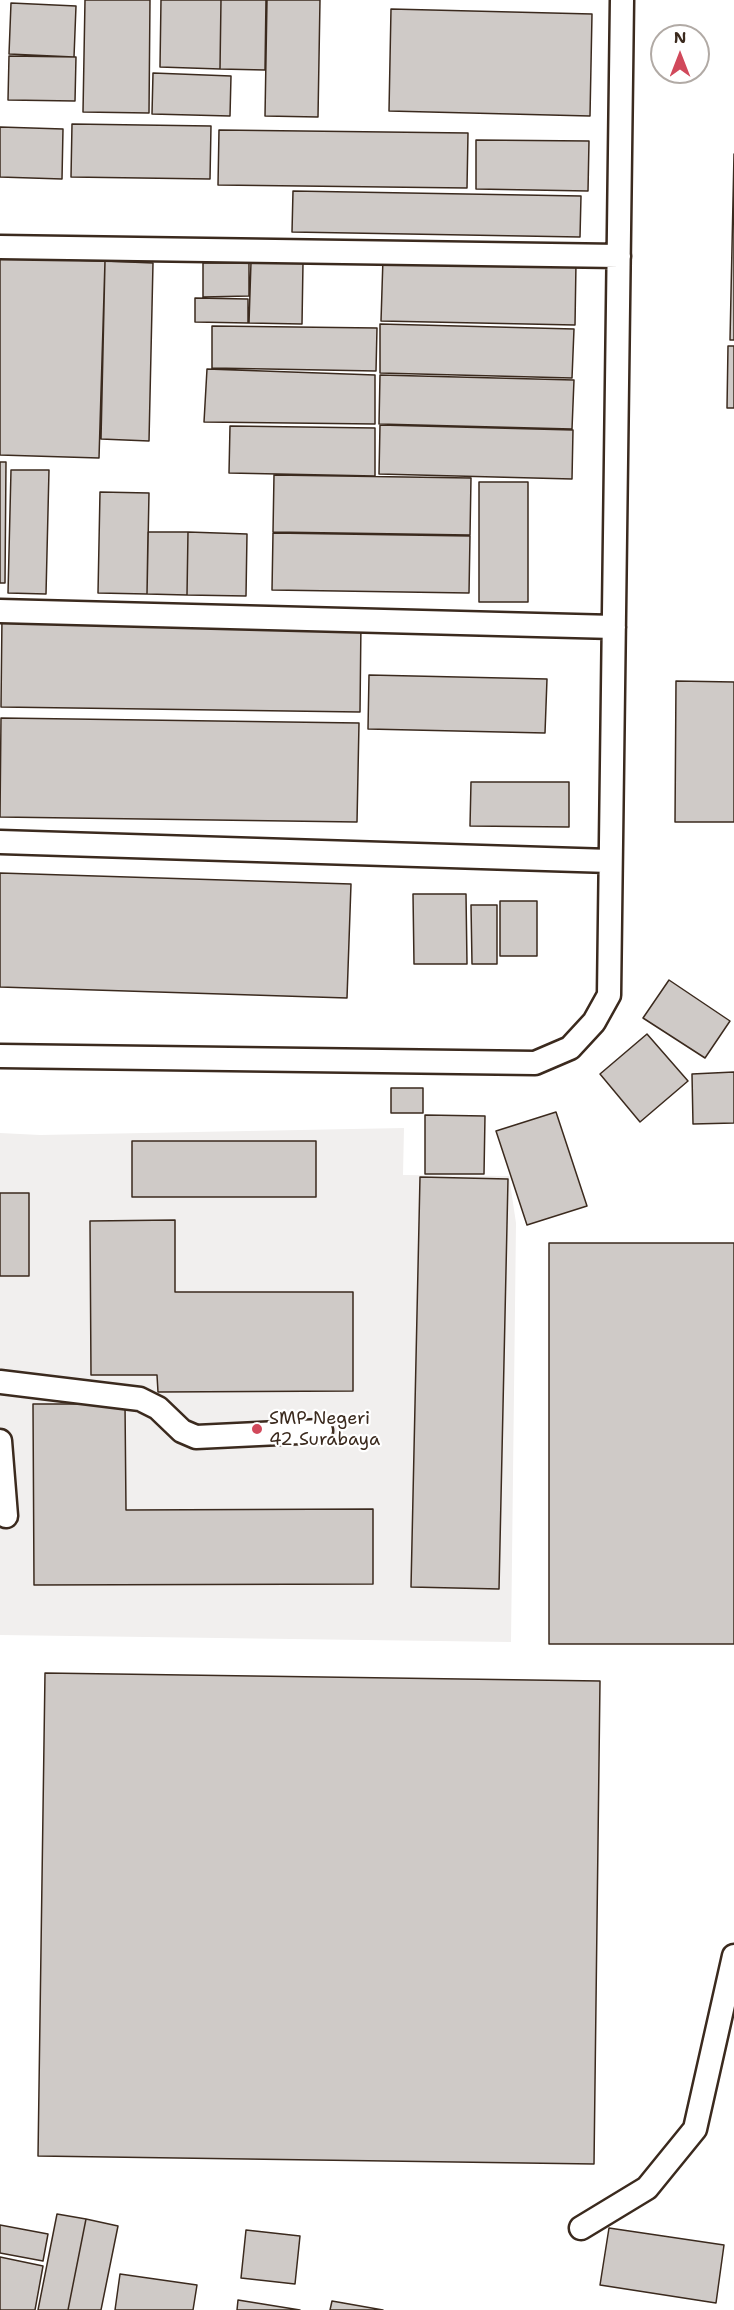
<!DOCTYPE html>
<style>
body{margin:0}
#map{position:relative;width:734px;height:2310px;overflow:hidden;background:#fff;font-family:"Shantell Sans",sans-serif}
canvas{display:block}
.north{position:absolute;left:650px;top:24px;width:60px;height:60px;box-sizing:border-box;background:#fff;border:2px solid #b1aaa5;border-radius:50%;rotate:0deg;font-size:16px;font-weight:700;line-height:24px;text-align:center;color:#3b2a1e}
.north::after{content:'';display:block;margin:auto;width:21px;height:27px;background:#d1495b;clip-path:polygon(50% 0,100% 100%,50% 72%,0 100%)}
</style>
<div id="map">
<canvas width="734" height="2310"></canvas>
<div class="north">N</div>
</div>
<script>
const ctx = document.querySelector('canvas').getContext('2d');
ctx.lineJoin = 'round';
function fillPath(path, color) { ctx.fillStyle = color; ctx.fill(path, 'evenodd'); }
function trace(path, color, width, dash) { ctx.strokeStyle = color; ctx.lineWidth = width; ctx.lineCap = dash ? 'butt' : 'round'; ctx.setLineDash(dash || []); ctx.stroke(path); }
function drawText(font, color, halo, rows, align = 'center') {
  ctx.font = font + ' "Shantell Sans",sans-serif'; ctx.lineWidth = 4.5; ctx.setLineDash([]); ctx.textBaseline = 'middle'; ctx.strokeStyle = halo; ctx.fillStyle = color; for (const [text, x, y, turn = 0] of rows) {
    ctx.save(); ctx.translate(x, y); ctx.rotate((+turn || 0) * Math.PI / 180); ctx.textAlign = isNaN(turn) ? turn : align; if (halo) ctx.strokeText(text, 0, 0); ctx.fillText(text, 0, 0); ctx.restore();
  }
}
const built = new Path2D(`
 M404,1128l-1,47 106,1 7,47 -5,419 -511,-7v-502l40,2z`);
const building = new Path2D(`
 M85,0h65l-1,113 -66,-1z
 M161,0h60l-1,69 -60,-2z
 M221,0h45l-1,70 -45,-1z
 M267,0h53l-2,117 -53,-1z
 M11,3l65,3 -2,51 -65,-3z
 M391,9l201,5 -2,102 -201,-5z
 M9,56l67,1 -1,44 -67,-1z
 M153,73l78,3 -1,40 -78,-2z
 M72,124l139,2 -1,53 -139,-2z
 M0,127l63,2 -1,50 -62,-2z
 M219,130l249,3 -1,55 -249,-3z
 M476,140l113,1 -1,50 -112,-2z
 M734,154v186h-4z
 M293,191l288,5 -1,41 -288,-5z
 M0,258l105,3 -6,197 -99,-3z
 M383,258l193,5 -1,62 -194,-4z
 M105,261l48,2 -4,178 -48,-2z
 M251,262l52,1 -1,61 -53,-1z
 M203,263h46v33l-46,1z
 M195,298l53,1v24l-53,-1z
 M380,324l194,5 -2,49 -192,-5z
 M212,326l165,2 -1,43 -164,-3z
 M728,346h6v62h-7z
 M207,369l168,6v49l-171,-2z
 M380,375l194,5 -2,49 -193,-5z
 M380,425l193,5 -1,49 -193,-5z
 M230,426l145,2v48l-146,-3z
 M0,462h6l-1,121h-5z
 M11,470h38l-3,124 -38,-1z
 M274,475l197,3 -1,57 -197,-3z
 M479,482h49v120h-49z
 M100,492l49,1 -2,101 -49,-1z
 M148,532h40l-1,63 -40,-1z
 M188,532l59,2 -1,62 -59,-1z
 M273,533l197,3 -1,57 -197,-3z
 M2,616l359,5 -1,91 -359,-5z
 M369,675l178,4 -2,54 -177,-4z
 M676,681l58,1v140h-59z
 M1,718l358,5 -2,99 -357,-5z
 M471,782h98v45l-99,-1z
 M0,873l351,11 -4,114 -347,-11z
 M413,894h53l1,70h-53z
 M500,901h37v55h-37z
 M471,905h26v59h-25z
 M669,980l61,41 -25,37 -62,-40z
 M647,1034l41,47 -48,41 -40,-48z
 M734,1072v51l-41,1 -1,-50z
 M391,1088h32v25h-32z
 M556,1112l31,94 -60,19 -31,-94z
 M425,1115l60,1 -1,58h-59z
 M132,1141h184v56h-184z
 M420,1177l88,2 -9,410 -88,-2z
 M0,1193h29v83h-29z
 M175,1220v72h178v99l-195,1 -1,-17h-66l-1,-154z
 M549,1243h185v401h-185z
 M33,1404h92l1,106 247,-1v75l-339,1z
 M45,1673l555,8 -6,483 -556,-8z
 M57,2214l29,5 -18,91h-30z
 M86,2219l32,7 -17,84h-33z
 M0,2225l48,9 -5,27 -43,-8z
 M609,2228l115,17 -8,58 -116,-18z
 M246,2230l54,6 -5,48 -54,-6z
 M0,2257l43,9 -8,44h-35z
 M120,2274l77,11 -4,25h-78z
 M238,2300l62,10h-63z
 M332,2301l51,9h-53z`);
const service = new Path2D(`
 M0,247l619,9
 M0,611l614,16
 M0,842l610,19
 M0,1056l535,7 35,-15 24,-26 15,-27 13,-995
 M0,1382l140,17 18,9 24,23 14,6 125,-6
 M0,1441l6,75
 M581,2228l66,-40 48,-59 39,-173`);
const markers = [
 [257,1429,6,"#d1495b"]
];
const poiNames = [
 ["SMP Negeri",269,1419],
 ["42 Surabaya",269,1440]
];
fillPath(built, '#f1efee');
fillPath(building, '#cfcac7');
trace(building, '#3b2a1e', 1.5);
trace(service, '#3b2a1e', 27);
trace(service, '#fff', 22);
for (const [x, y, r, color] of markers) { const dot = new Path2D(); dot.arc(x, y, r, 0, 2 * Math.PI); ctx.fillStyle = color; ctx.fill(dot); trace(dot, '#fff', 2); }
drawText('18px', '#3b2a1e', '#fff', poiNames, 'left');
</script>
